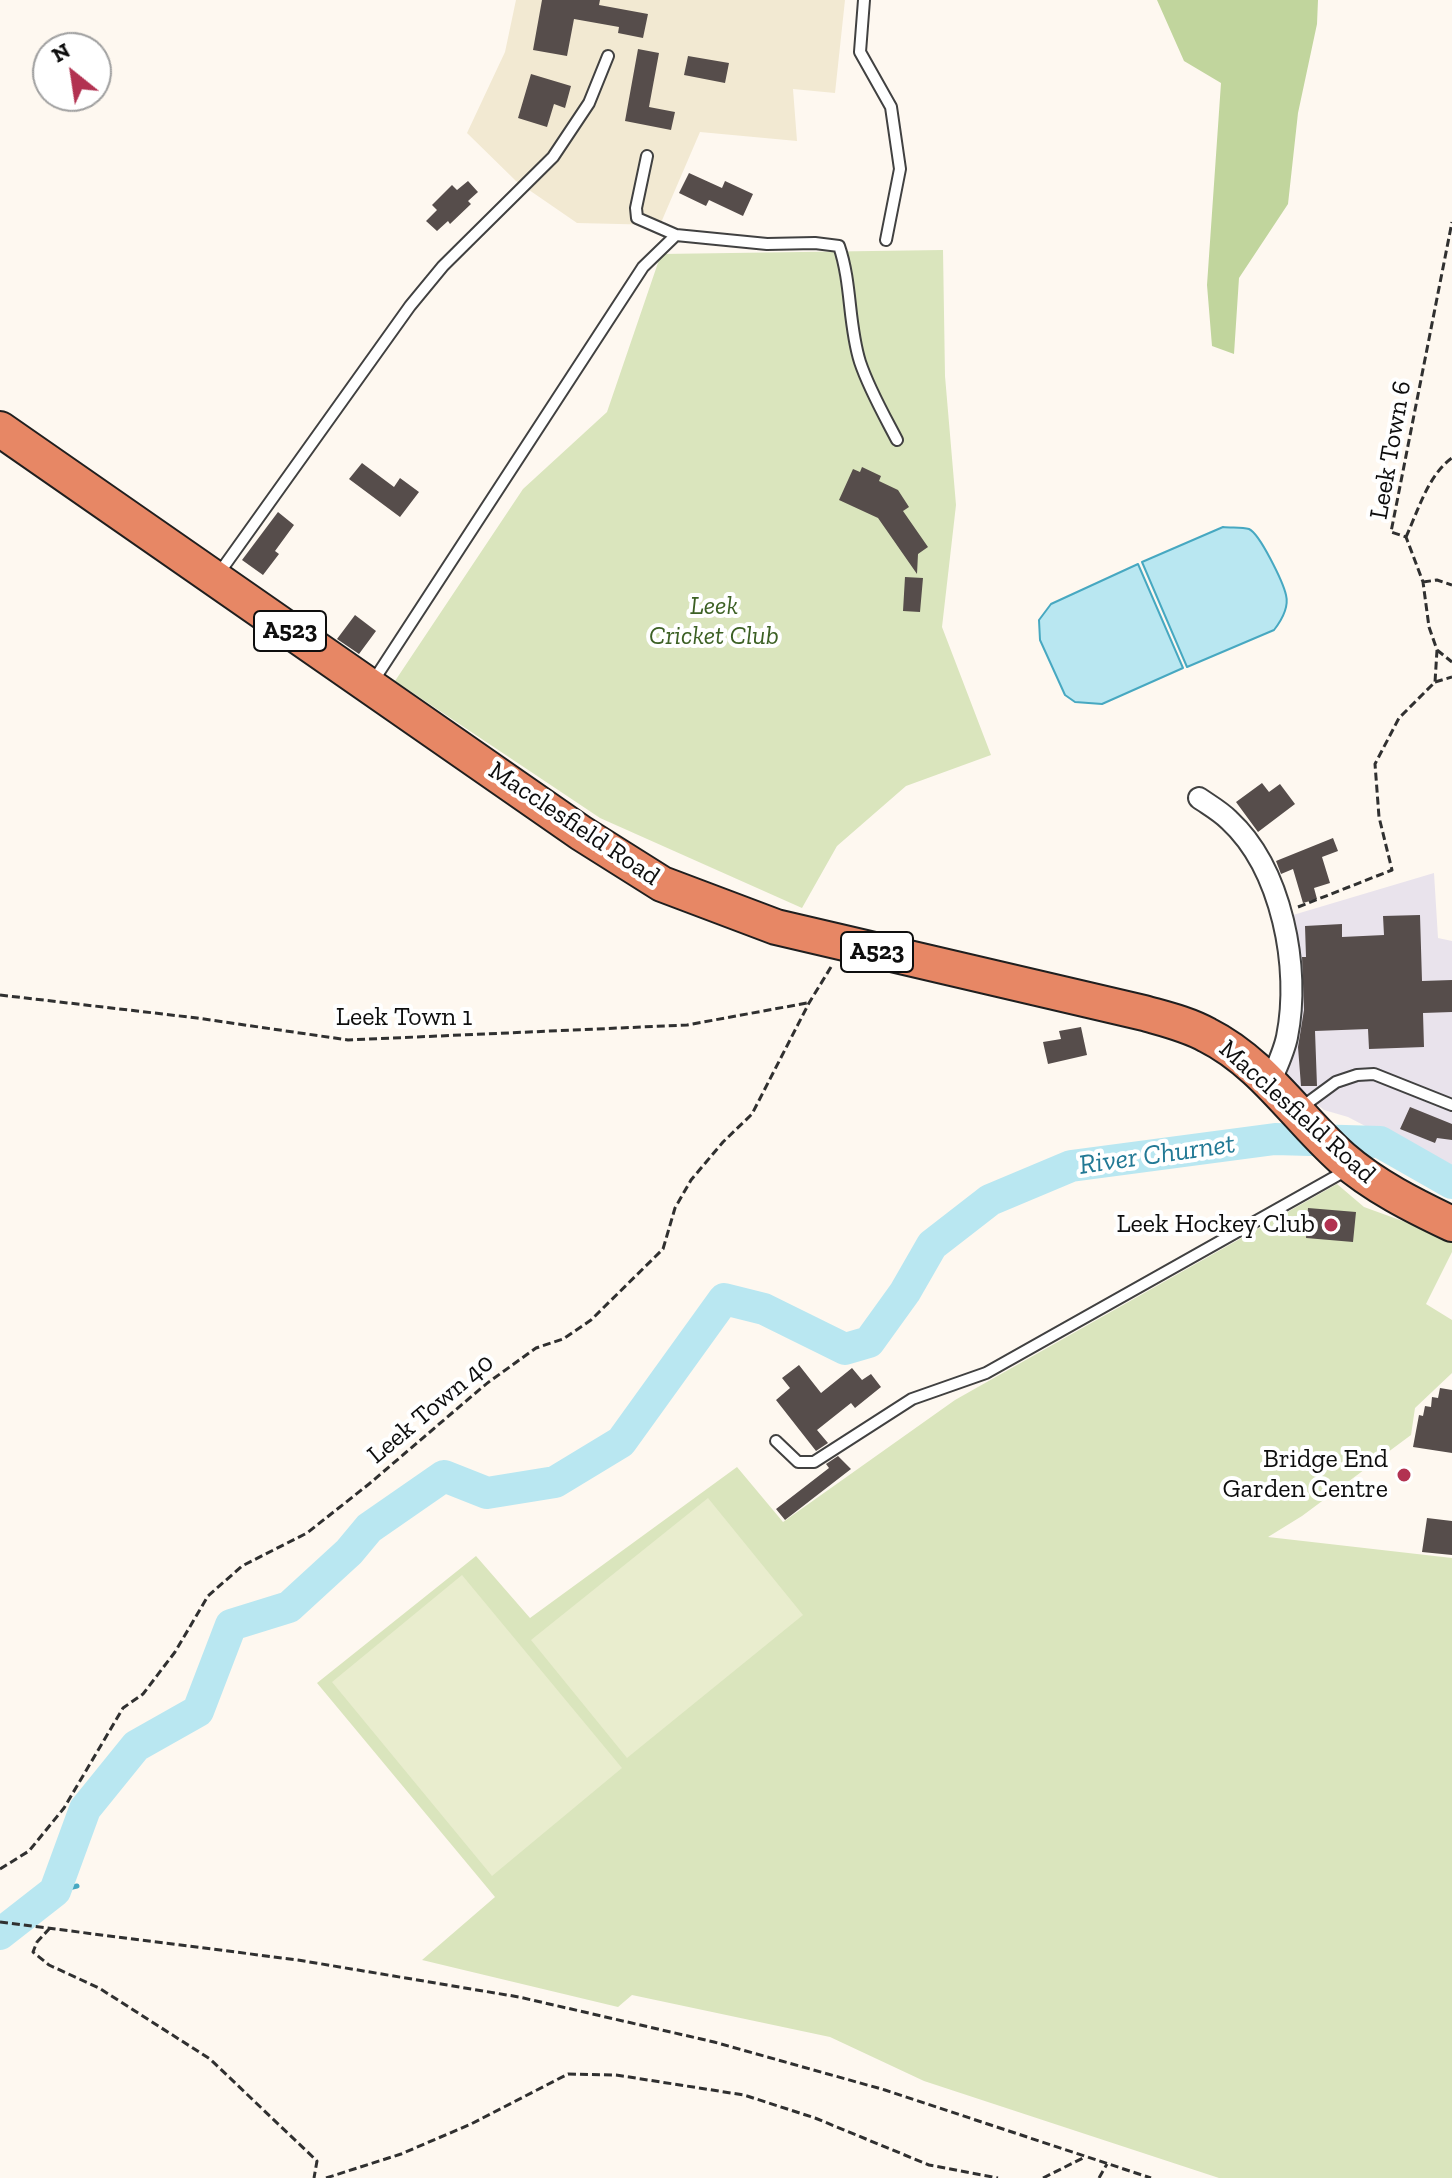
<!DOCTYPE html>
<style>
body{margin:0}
#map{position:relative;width:1452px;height:2178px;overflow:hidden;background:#fef8f0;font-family:"Zilla Slab",serif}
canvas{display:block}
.north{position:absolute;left:32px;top:32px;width:80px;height:80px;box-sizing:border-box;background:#fff;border:2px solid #9f9f9f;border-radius:50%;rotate:330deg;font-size:22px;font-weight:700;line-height:32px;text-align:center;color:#0e0e0e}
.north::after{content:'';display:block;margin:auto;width:28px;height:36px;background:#b23251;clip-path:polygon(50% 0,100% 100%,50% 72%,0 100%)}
</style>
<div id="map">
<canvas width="1452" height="2178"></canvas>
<div class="north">N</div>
</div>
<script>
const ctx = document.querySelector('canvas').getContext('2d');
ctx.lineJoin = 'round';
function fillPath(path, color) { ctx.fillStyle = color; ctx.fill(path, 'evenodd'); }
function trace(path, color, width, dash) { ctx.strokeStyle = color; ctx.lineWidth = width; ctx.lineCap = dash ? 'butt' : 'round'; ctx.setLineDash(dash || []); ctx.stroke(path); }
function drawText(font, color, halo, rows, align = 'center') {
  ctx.font = font + ' "Zilla Slab",serif'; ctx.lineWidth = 8; ctx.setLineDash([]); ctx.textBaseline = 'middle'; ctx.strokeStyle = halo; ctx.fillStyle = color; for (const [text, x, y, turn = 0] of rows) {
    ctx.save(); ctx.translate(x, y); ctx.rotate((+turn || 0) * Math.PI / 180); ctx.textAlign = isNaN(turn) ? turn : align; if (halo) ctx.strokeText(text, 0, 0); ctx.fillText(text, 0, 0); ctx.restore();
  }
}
const industrial = new Path2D(`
 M1434,873l4,65 14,3v225l-37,-14 -67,-35 -24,-7 -37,-30 6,-79v-86z`);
const farmland = new Path2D(`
 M516,0h329l-10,93 -42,-4 4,52 -97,-9 -40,93 -83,-2 -61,-42 -49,-48 38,-81z`);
const green = new Path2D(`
 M943,250l2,126 11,129 -14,122 49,128 -85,31 -69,60 -35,62 -202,-90 -205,-137 128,-192 84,-77 54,-158z
 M1337,1184l27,23 88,32v13l-26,52 26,16v53l-37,35 -4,27 -109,81 -34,21 184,21v620h-233l-295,-97 -94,-44 -198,-42 -14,12 -196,-47 73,-63 -178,-214 159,-127 54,62 207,-151 46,55 172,-122z`);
const forest = new Path2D(`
 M1157,0h161l-1,24 -19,89 -10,91 -49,74 -5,76 -22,-8 -5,-61 14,-202 -37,-22z`);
const pitch = new Path2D(`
 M708,1498l95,117 -176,143 -96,-118z
 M462,1575l160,193 -130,108 -160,-194z`);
const water = new Path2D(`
 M1223,527c8,1 19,0 26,2 11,5 34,53 37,66 3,12 -5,26 -12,35l-87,37 -45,-105z
 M1138,564l45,104 -81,36 -27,-2 -10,-7 -25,-55 -1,-20 12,-16z`);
const stream = new Path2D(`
 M55,1891l22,-5`);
const river = new Path2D(`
 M0,1934l55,-43 30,-82 51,-63 62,-35 33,-86 58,-18 60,-55 20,-24 75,-52 43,17 68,-11 66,-40 103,-143 40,10 81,40 24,-7 36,-50 27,-47 58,-45 81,-34 204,-27 105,3 72,41`);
const building = new Path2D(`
 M542,0h58l-1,5 49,9 -5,24 -25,-5 1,-6 -45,-8 -7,37 -34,-6z
 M638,49l21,4 -10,54 26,5 -4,18 -46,-9z
 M688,56l41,7 -4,20 -41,-8z
 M531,74l40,12 -6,22 -11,-4 -7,23 -29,-9z
 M689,173l33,15 3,-7 28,13 -10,22 -34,-16 -3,6 -27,-13z
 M468,181l10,11 -10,9 3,3 -21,20 -2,-3 -11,10 -11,-10 11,-11 -5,-5 20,-20 5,5z
 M362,463l32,24 6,-9 19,14 -19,25 -51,-38z
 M862,467l19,9 -2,5 19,9 11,17 -6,4 25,36 -10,7 -1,20 -39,-56 -39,-18 14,-31 7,3z
 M278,512l16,13 -19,26 4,3 -16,21 -21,-15z
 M905,577l18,1 -3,34 -17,-1z
 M355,615l21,16 -17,23 -22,-15z
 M1262,783l7,9 11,-8 15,20 -37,28 -22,-30z
 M1333,838l5,13 -16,6 8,26 -16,5 3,11 -14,4 -10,-34 -12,5 -5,-13z
 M1420,915l2,66 30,-1v32l-29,1 1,34 -55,2 -1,-20 -53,2 2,55h-16l-3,-39 6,-37 -2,-53h4l-1,-31 37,-2v13l42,-2 -1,-19z
 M1081,1027l6,28 -39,9 -5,-22 18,-3 -2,-8z
 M1410,1107l42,17v16l-15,-2 -2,5 -35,-14z
 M1308,1208l48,4 -3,30 -47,-4z
 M799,1365l22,28 31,-25 10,12 9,-6 10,13 -26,21 -4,-5 -34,27 11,13 -12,8 -40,-51 14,-12 -8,-10z
 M1440,1388l12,2v63l-39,-6 6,-32 4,1 2,-10 6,1 1,-10 6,1z
 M838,1456l13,13 -66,51 -9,-11 53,-41 -3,-4z
 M1427,1518l25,3v34l-30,-3z`);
const path = new Path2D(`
 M1406,537c12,-26 22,-62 46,-79
 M1423,582l14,-2 15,5
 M1437,650l15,12
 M1435,682l17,-5
 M1298,907l94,-37 -13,-53 -4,-53 24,-46 36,-36 2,-32 -8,-23 -6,-45 -17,-45 -15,-5 61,-310
 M0,995l197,23 151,22 339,-15 120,-22
 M0,1869l29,-18 35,-43 59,-100 20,-14 32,-42 33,-56 34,-30 65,-33 62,-49 117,-100 50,-36 27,-9 28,-19 72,-71 12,-41 16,-28 32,-38 29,-28 57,-111 22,-36
 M0,1922l298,38 221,37 195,45 171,48 266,88
 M50,1928l-13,14 -4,10 16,13 50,23 111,71 107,102 -3,17
 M326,2178l75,-24 70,-30 97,-50 48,1 128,20 71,23 114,47 69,13
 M1043,2178l42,-21
 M1099,2178l8,-14`);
const lane = new Path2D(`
 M864,0l-4,52 31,55 9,62 -14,71
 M647,156l-11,52 1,10 39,17
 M217,576l193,-270 33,-40 110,-109 36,-54 19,-47
 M372,683l271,-416 33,-32 91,9 48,-1 24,3c13,38 9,78 21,116 9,27 24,53 37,78
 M1302,1107l34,-25 21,-7 17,-1 78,31
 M776,1441l22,21h16l98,-63 74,-26 361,-203`);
const street = new Path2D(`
 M1199,798c10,7 21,13 30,22 53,49 72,148 58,217 -3,15 -11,31 -17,46`);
const highway = new Path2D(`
 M0,429l581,404 81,51 114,43 368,86c21,6 43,11 63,22 56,28 90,83 135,123 32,28 72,48 110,66`);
const markers = [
 [1331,1225,8,"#b23251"],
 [1404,1475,8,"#b23251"]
];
const shields = [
 [290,631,72],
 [877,952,72]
];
const shieldNames = [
 ["A523",290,631],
 ["A523",877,952]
];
const streetNames = [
 ["Leek Town 6",1391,450,-80],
 ["Macclesfield Road",574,824,34],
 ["Leek Town 1",404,1018],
 ["Macclesfield Road",1297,1112,42],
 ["Leek Town 40",431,1409,-40]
];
const parkNames = [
 ["Leek",714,607],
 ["Cricket Club",714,637]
];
const poiNames = [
 ["Leek Hockey Club",1315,1225],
 ["Bridge End",1388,1460],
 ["Garden Centre",1388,1490]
];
const waterNames = [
 ["River Churnet",1157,1155,-8]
];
fillPath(industrial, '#e9e3ec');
fillPath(farmland, '#f2e9d2');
fillPath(green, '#dae5bd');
fillPath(forest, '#c1d59d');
fillPath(pitch, '#e9edce');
fillPath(water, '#b9e7f1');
trace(water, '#47a8c1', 2);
trace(stream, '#47a8c1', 5);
trace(river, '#b9e7f1', 32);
fillPath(building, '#564d4b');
trace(lane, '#414141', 14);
trace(street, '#414141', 24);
trace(highway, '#1f1f1f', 38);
trace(path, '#303030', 3, [8, 4]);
trace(lane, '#fff', 10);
trace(street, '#fff', 20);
trace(highway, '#e78765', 34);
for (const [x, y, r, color] of markers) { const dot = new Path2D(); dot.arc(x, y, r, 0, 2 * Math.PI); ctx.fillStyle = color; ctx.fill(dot); trace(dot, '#fff', 3); }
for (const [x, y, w] of shields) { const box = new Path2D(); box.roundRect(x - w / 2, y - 20, w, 40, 6); ctx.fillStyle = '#fff'; ctx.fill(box); trace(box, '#0e0e0e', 2); }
drawText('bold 24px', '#0e0e0e', null, shieldNames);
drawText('26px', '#0e0e0e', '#fff', streetNames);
drawText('italic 26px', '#3c6024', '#fff', parkNames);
drawText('26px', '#0e0e0e', '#fff', poiNames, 'right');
drawText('italic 28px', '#227995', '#fff', waterNames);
</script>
